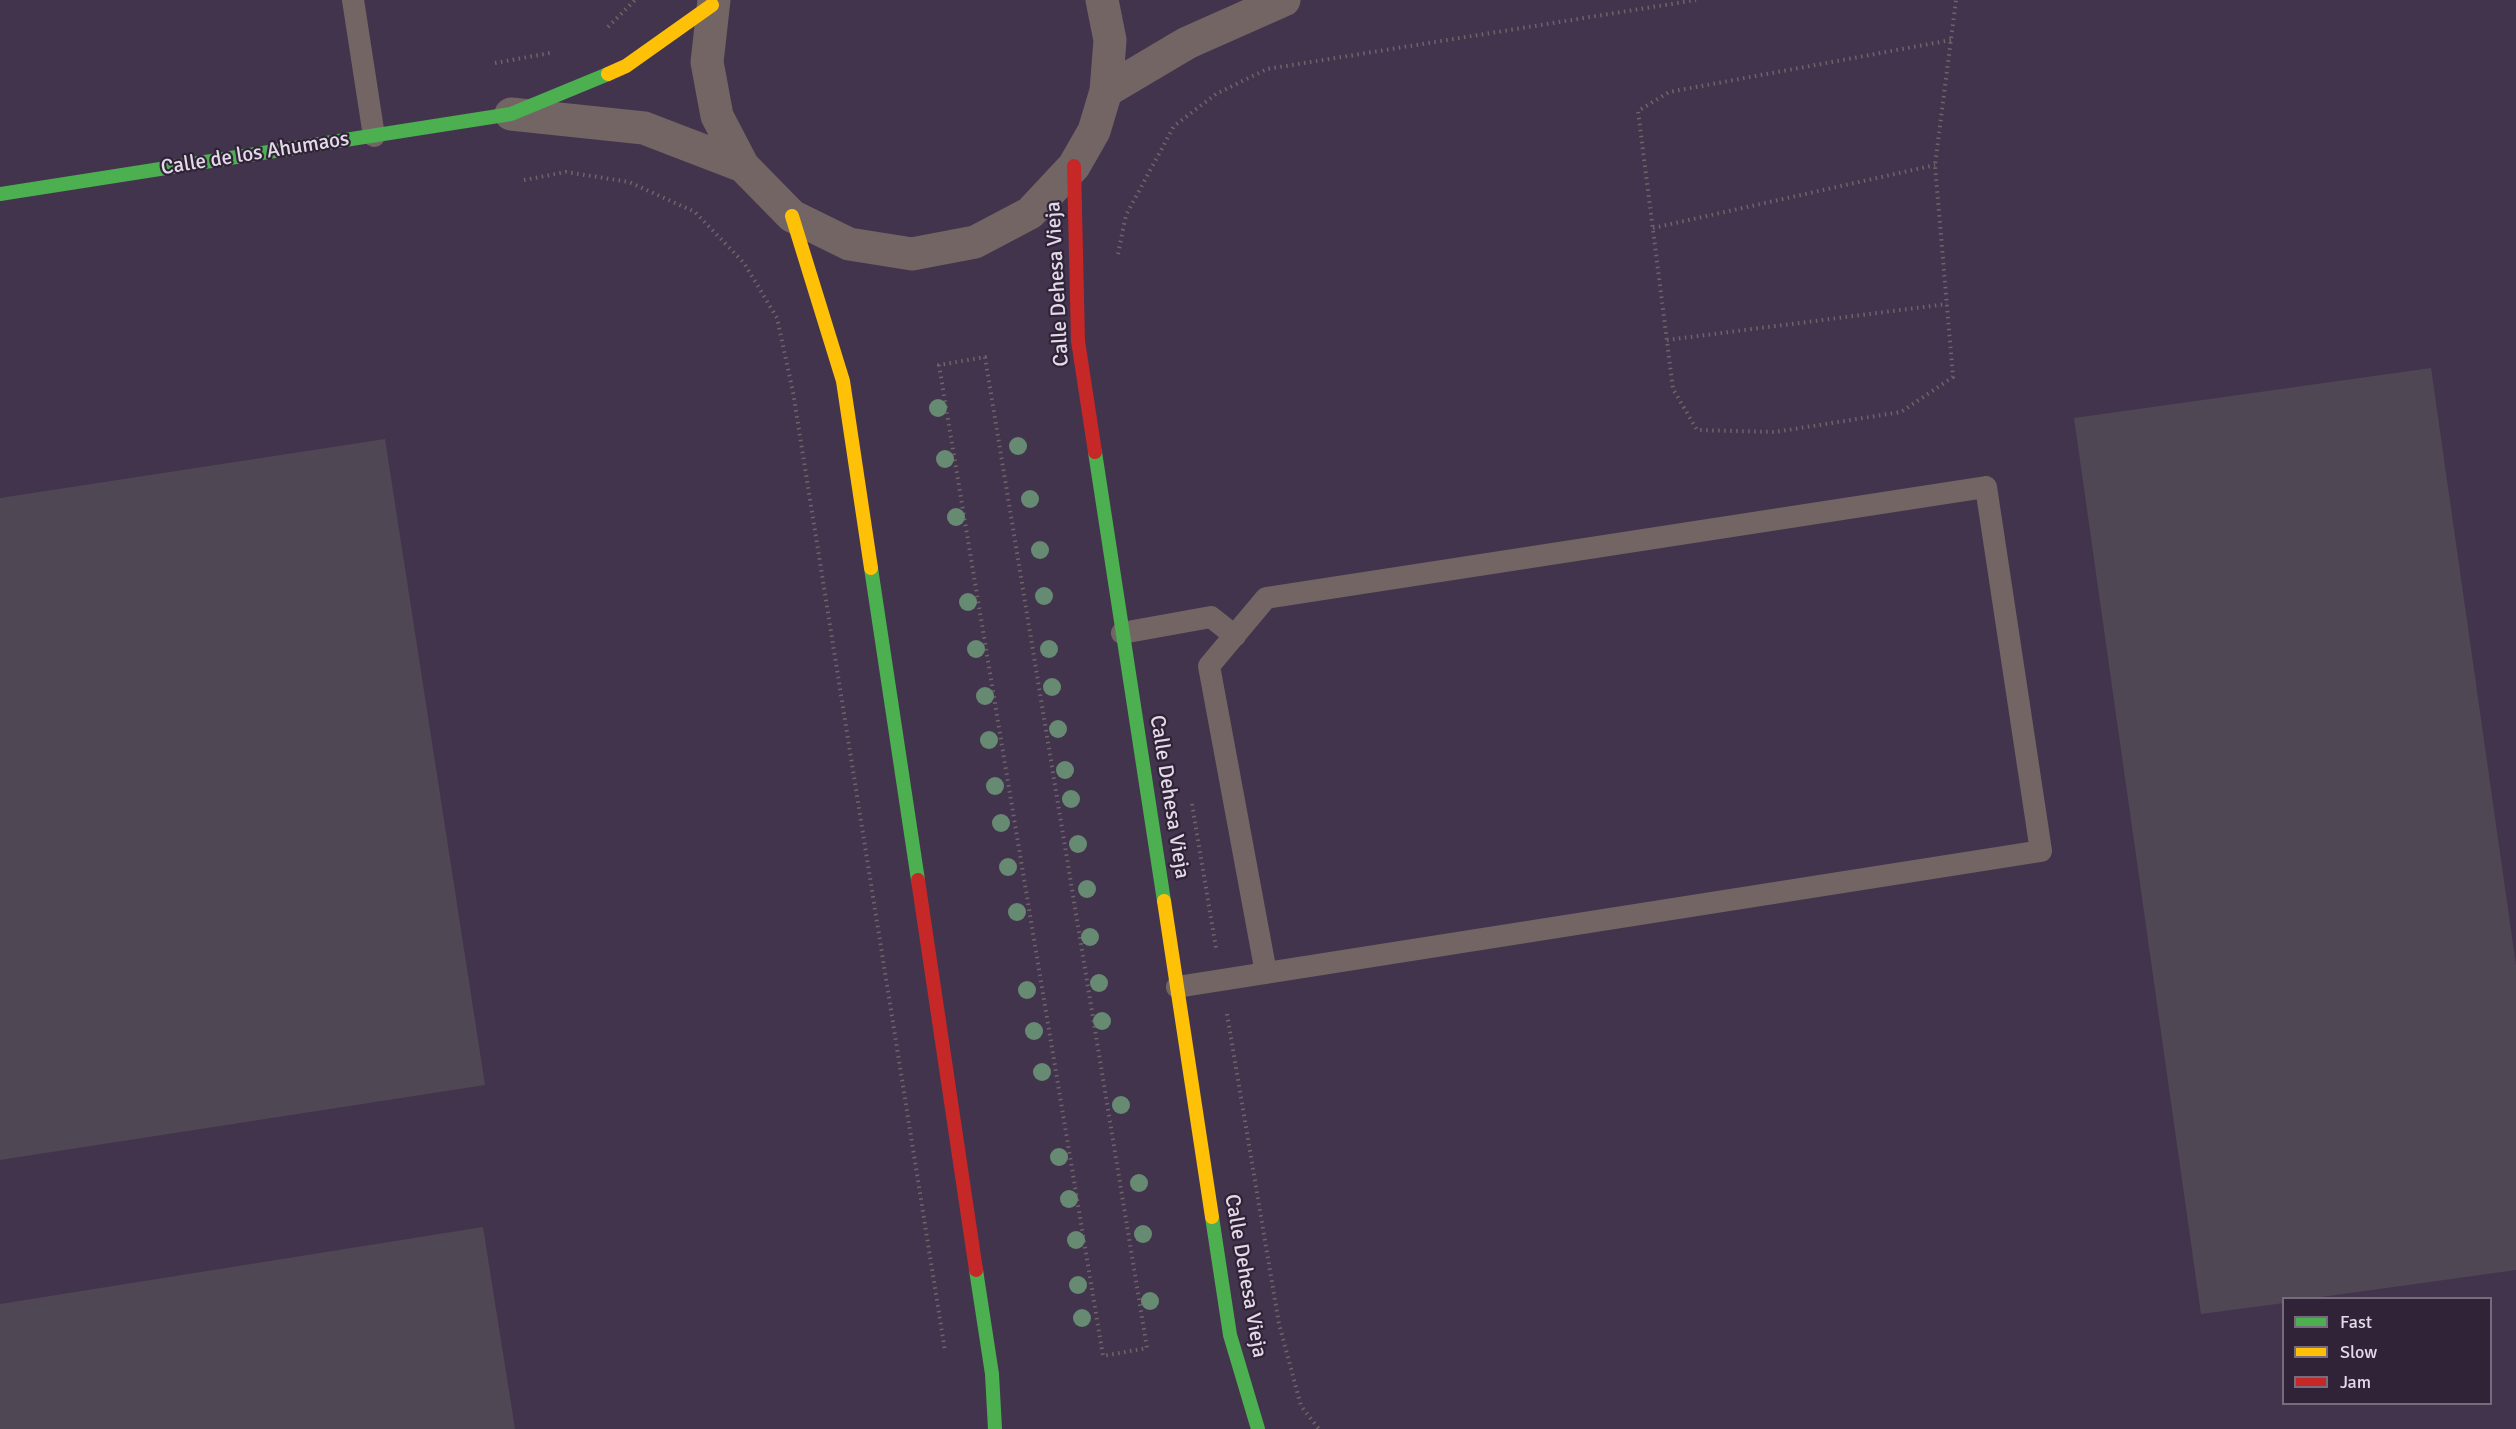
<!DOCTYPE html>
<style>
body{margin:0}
#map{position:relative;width:2516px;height:1429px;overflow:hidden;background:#39323d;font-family:Signika,sans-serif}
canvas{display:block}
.legend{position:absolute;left:2282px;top:1297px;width:210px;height:108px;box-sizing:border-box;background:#302337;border:2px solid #776c7e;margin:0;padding:8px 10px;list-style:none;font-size:18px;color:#e2dae8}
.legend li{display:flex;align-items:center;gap:12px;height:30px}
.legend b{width:30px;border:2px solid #776c7e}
</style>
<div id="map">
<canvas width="2516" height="1429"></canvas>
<ul class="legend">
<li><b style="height:8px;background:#4caf50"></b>Fast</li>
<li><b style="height:8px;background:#ffc107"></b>Slow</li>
<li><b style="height:8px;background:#c62828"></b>Jam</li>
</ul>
</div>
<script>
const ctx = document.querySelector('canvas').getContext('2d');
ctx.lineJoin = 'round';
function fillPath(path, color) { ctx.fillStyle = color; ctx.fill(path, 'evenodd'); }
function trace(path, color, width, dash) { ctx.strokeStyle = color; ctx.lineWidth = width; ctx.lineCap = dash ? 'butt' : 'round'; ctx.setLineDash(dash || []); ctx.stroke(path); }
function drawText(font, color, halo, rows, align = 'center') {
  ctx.font = font + ' Signika,sans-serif'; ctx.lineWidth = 4.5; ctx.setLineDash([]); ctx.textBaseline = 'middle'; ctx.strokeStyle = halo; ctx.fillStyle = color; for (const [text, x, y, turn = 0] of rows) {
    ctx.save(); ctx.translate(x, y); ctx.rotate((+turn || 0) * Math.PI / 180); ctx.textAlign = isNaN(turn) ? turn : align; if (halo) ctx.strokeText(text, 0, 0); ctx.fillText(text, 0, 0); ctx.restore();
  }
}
const built = new Path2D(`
 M0,0h2516v1429h-2516zM2284,1298h206v106h-206z`);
const building = new Path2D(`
 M2431,368l85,597v305l-202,28h-30v5l-83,11 -127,-896z
 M385,439l100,646 -485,75v-662z
 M483,1227l32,202h-515v-125z`);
const path = new Path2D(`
 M608,27l27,-27
 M1951,40l-282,52 -31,19 35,278 24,41 78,2 126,-20 52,-35 -18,-212 21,-165
 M495,63l55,-10
 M524,180l42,-8 63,10 66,30 49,51 33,55 16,74 152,959
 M1653,228l282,-63
 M1118,254l8,-39 48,-89 42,-32 51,-25 429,-69
 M1667,340l280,-36
 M985,357l162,991 -44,8 -164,-991z
 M1192,804l24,144
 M1227,1014l52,310 22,82 18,23`);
const lane = new Path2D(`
 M353,0l21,136
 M1122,633l89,-16 24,19
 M1177,987c288,-44 576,-90 864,-136l-55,-364 -720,111 -57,68 57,307`);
const street = new Path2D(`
 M714,0l-7,62 10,54 26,50 49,50 57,28 63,10 63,-12 55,-29 44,-47 20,-35 12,-40 4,-51 -8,-40
 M1106,91l81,-48 97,-43
 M511,114l133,14 99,38`);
const fast = new Path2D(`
 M0,194l511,-80 97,-40
 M1095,452l69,449
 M871,568l47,312
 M1212,1217l18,118 28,94
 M976,1270l16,104 3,55`);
const slow = new Path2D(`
 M608,74l18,-8 86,-61
 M792,216l51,165 28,187
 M1164,901l48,316`);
const jam = new Path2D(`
 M1074,166l4,175 17,111
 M918,880l58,390`);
const trees = [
 [938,408],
 [1018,446],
 [945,459],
 [1030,499],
 [956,517],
 [1040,550],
 [1044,596],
 [968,602],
 [976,649],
 [1049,649],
 [1052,687],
 [985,696],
 [1058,729],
 [989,740],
 [1065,770],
 [995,786],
 [1071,799],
 [1001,823],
 [1078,844],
 [1008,867],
 [1087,889],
 [1017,912],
 [1090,937],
 [1099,983],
 [1027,990],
 [1102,1021],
 [1034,1031],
 [1042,1072],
 [1121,1105],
 [1059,1157],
 [1139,1183],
 [1069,1199],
 [1143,1234],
 [1076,1240],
 [1078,1285],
 [1150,1301],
 [1082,1318]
];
const streetNames = [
 ["Calle de los Ahumaos",255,154,-9],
 ["Calle Dehesa Vieja",1058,284,-93],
 ["Calle Dehesa Vieja",1169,797,81],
 ["Calle Dehesa Vieja",1245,1276,80]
];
fillPath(built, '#43344d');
fillPath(building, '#4f4753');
trace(path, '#6f6568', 4, [1.5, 4.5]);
trace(lane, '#736564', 22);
trace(street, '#736564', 33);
trace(fast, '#4caf50', 14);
trace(slow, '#ffc107', 14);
trace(jam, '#c62828', 14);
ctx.fillStyle = '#678a72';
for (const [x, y] of trees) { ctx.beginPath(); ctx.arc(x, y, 9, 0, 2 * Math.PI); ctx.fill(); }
drawText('21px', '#e2dae8', '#302337', streetNames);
</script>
